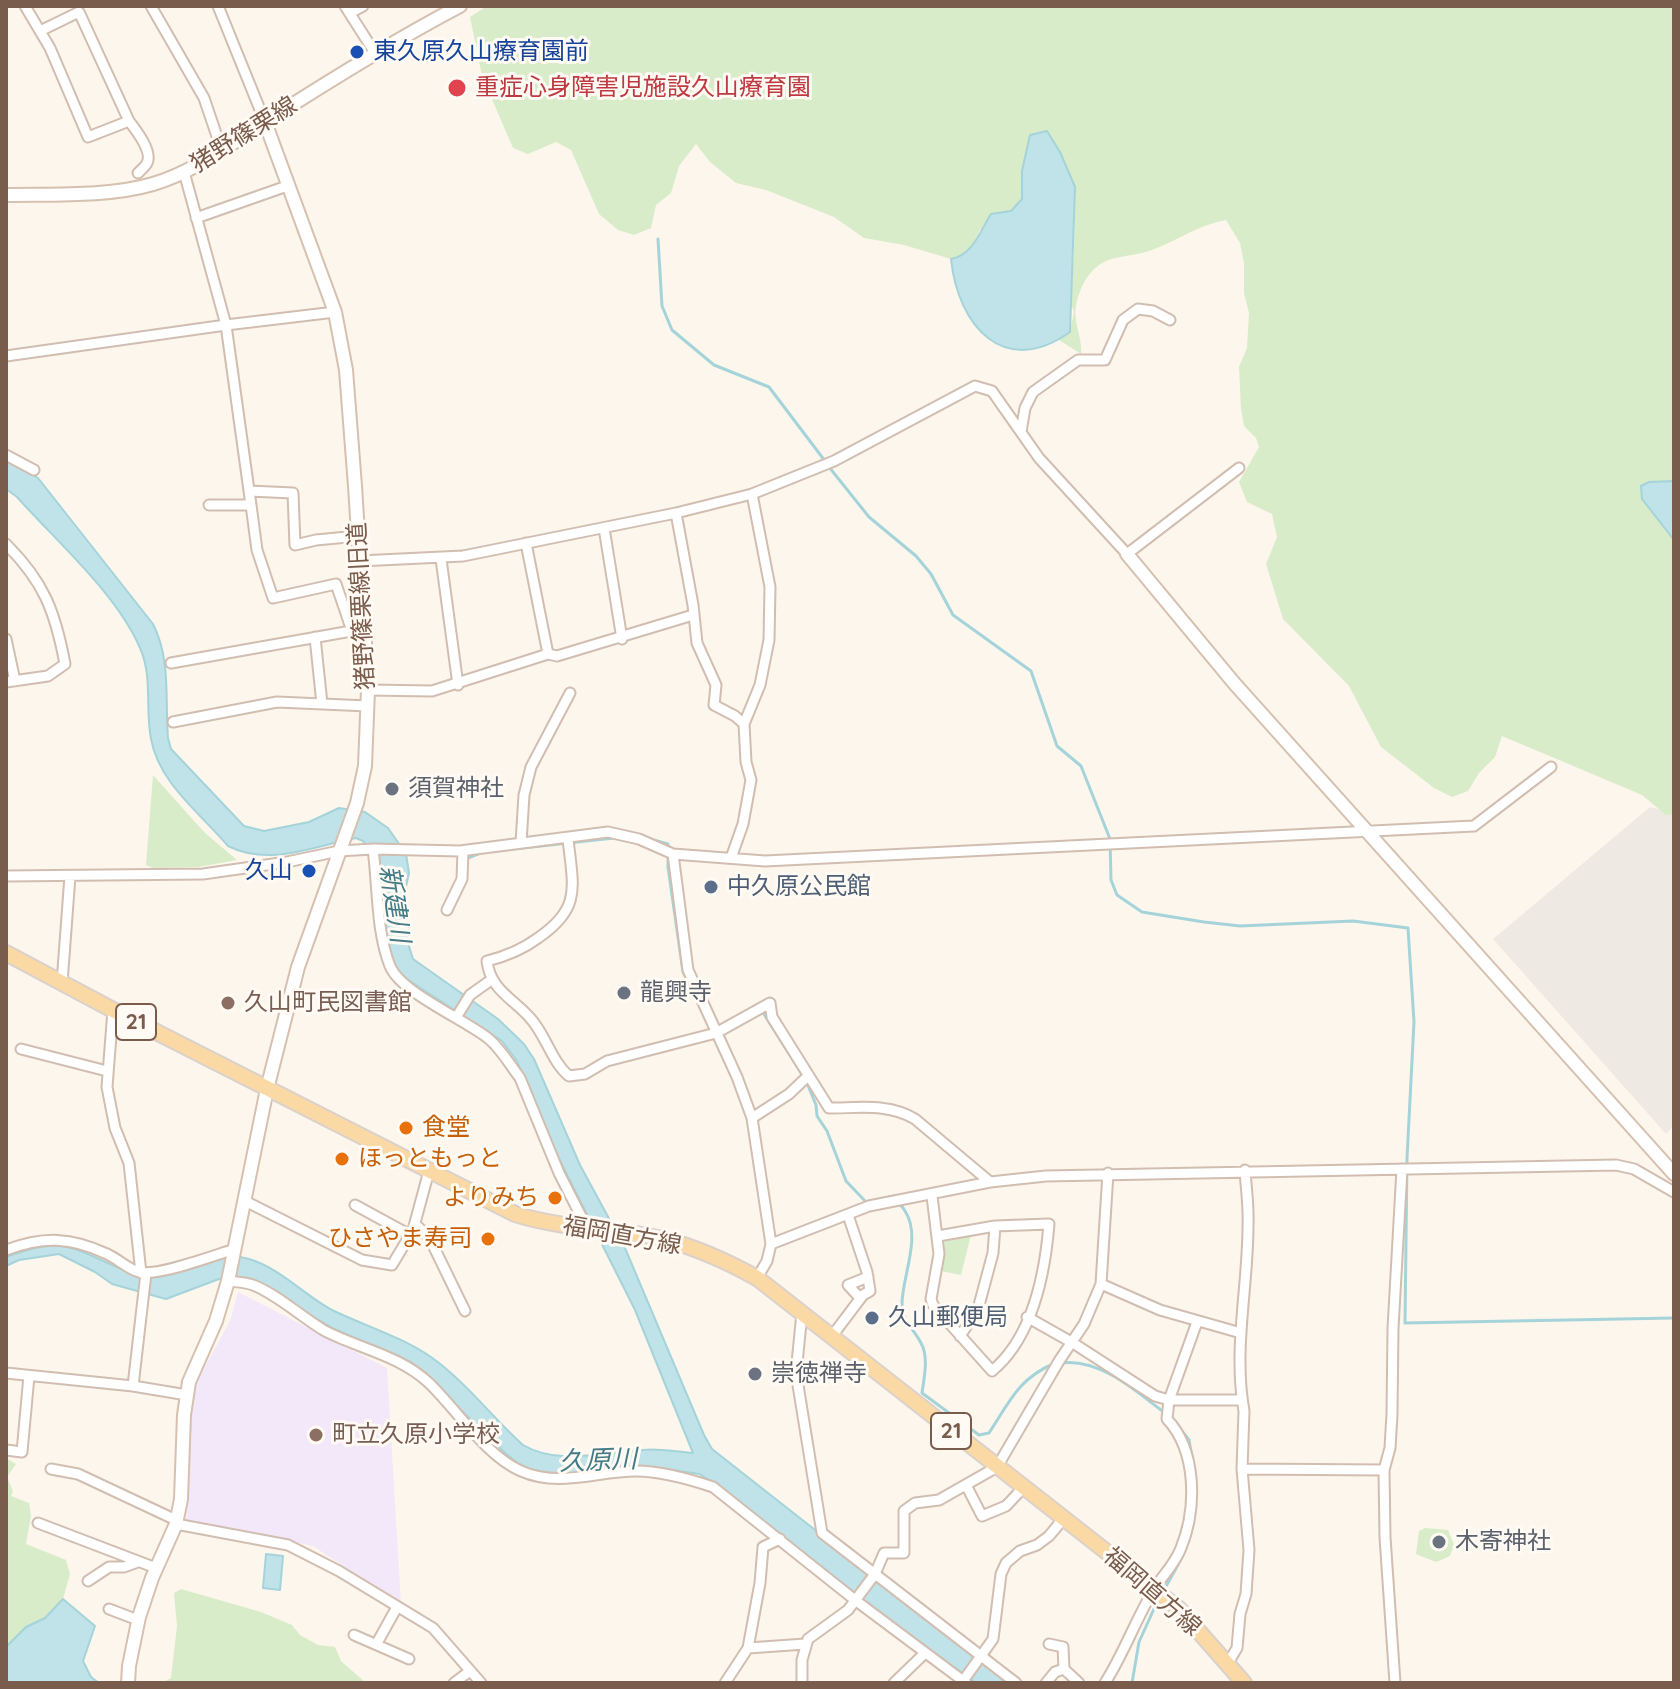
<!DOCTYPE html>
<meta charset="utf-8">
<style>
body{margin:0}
#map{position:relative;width:1680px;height:1689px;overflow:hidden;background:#fdf6ec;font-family:Quicksand,sans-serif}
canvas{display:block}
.frame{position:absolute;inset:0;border:8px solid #7a5c4d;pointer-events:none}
</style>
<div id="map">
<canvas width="1680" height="1689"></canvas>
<div class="frame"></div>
</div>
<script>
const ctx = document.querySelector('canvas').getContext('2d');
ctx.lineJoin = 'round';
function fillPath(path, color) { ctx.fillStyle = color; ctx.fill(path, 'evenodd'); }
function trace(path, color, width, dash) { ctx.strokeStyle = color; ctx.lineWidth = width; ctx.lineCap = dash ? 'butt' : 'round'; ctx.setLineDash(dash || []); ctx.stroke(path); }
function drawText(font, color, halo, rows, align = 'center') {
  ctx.font = font + ' Quicksand,"Noto Sans JP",sans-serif'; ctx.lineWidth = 6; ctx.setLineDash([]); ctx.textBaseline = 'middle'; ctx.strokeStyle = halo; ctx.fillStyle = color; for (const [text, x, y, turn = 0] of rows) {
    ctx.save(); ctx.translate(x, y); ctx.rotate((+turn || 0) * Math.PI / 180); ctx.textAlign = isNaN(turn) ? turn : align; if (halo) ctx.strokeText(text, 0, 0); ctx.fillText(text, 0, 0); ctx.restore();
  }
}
const industrial = new Path2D(`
 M1650,807l24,6v313l-8,8 -173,-195z`);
const education = new Path2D(`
 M238,1292l149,76 14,236 -88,-58 -127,-26 4,-112 6,-25 34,-62z`);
const green = new Path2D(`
 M487,6h1187v475h-15l-17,18 32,41v275h-8l-24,-20 -140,-59 -7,21 -16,16 -11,18 -16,6 -18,-9 -53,-41 -32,-61 -66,-67 -17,-55 11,-27 -5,-23 -25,-12 -8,-20 20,-35 -3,-9 -12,-12 -3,-17 -2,-42 8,-19 2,-35 -5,-20v-30l-4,-20 -14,-23c-32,6 -51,23 -80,32 -14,4 -35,4 -47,13 -12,9 -18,21 -22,36 -6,19 6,36 4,53l-22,-14 11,-8 4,-20 -4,-11 4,-49 1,-65 -53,-16v27l-11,13 -31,19 -9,18 -11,9 -9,2 -47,-14 -40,-7 -30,-21 -68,-27 -30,-7 -26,-21 -14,-18 -17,22 -8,27 -15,12 -5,23 -17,7 -16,-5 -19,-16 -28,-64 -15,-8 -28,12 -15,-6 -31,-72 -12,-59z
 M153,775l51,57 33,28 -39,7 -45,1 -7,-3z
 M971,1235l-10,40 -20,-4 4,-33z
 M6,1458l10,6 -9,13 6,14 -2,5 18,7 2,13 -5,28 40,16 4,14 -7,25 -18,19 -19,9 -20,20z
 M1425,1528l23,2 6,15 -4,11 -14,6 -20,-8 3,-23z
 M181,1589l80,23 31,13 8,10 18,10 17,2 6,14 25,22h-204l9,-5 6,-52 -3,-33z`);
const water = new Path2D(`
 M1047,131l13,21 15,35 -5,145c-66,47 -112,-6 -119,-73 22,-4 29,-28 40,-45l20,-3 11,-12v-28l8,-36z
 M6,459l32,19 115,146c18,35 12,75 15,114l3,11 73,77 20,5 45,-9 30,-14 26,4 23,16 18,26 3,19 -4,18 2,49 6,19 85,60 26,25 10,15 46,106 45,83 79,187 8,14 298,234h-34l-60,-42 -200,-157 -17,-10 -26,-4 -36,-3 -77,8 -36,-7 -19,-15 -94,-91 -77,-33 -81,-48 -34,-2 -53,20 -54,-15 -17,-12 -36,-18 -40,6 -13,6v-9c49,-17 57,-15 104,7 10,4 22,11 33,13 37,5 69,-30 106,-18 31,9 55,36 83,51 33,16 68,26 99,47 34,24 61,60 92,88 36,21 79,7 119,5 17,-2 34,2 51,3l-58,-143 -89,-177 -29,-72 -15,-20 -103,-67 -11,-25 -10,-92 -15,-16 -7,-3c-43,8 -86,29 -128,8 -28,-33 -69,-63 -77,-107 -6,-30 2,-62 -11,-91 -24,-55 -83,-106 -123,-151l-11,-8z
 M1674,481v59l-32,-41 -1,-13 8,-4z
 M266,1554l17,2 -3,34 -17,-2z
 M63,1599l32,27 -12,35 8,16 8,6h-93v-36l20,-20 19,-9z`);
const stream = new Path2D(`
 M658,239l4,67 10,24 42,35 55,22 56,74
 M829,467l40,50 47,39 15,18 22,41 78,56 26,75 24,20 29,73 1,41 6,15 25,17 62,10 36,4 113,-5 55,7 6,94 -7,136 -2,165 269,-5
 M632,834l36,10v23l15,105 12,22
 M495,851l119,-13
 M468,858l15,-6
 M762,1011l41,65
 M807,1083l9,22 1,11 10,15 19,50 20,21 28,-6c3,7 8,9 11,15 17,25 -3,66 -3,93 0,17 12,25 19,39 8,14 3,35 1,50l57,42 10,-2c20,-30 29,-54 64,-69
 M1061,1363c39,-5 75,28 105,51
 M1174,1421l15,19 5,28
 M1164,1590c13,-23 28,-47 30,-74
 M1132,1683l7,-41 19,-42`);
const street = new Path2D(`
 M25,6l25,42 38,89 41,-16
 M151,6l53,92 18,53
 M218,6l47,116
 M345,6l30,47
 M350,13l13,-7
 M40,31l39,-19 50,109c7,9 24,31 18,42 0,2 -8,9 -9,10
 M184,172l42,153 25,180h-42
 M196,218l91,-32
 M6,356l220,-31 109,-13
 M1021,432l4,-24 8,-16 45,-32h27l18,-40 15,-11 15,2 17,9
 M6,455l28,15
 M249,491l44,2 2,52 21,-5 42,-4
 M251,505l6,45 16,48 63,-14 16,47
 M676,513l17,92 4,38 19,42 -2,20 21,11 9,8
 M604,528l18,111
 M526,543l22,111
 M6,544c38,38 49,67 59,120l-17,12 -42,6
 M441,559l17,126
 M359,561l104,-5 213,-43 76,-19 82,-33 141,-75 17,5 47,67 88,96 112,-86
 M315,637l7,67
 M6,639l9,42
 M171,663l186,-33
 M368,690l64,1 116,-37 9,2 136,-41
 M173,722l104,-20 91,4
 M568,839c5,48 14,69 -30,99 -16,12 -31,18 -51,23 3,29 27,38 44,58 15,17 21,43 38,57l16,-2 22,-13 109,-28 54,-30 2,14 57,91c30,0 60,-5 86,11l75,63
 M521,843l3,-48 7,-28 39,-74
 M373,849c5,37 3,82 17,117 11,27 74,53 99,73 12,10 21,26 31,39l39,95 29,57
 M673,854l15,116 49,107 15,41 19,126 -4,17 -10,17
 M731,858l12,-34 8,-44 -5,-18 -2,-38 16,-39 9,-45 1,-53 -18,-93
 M6,876l197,-2 84,-12 52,-11 34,-2 87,2 148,-19 31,7 34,15 92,7 709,-35 77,-59
 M447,910l15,-31 1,-28
 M62,983l8,-107
 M113,1010l-6,77 8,41 14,35 12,110
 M457,1016l13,-21 21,-15
 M21,1049l86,22
 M752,1118l37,-24 19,-18
 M932,1196l7,58 -8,45 2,6 59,66c41,-34 53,-97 57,-147l-54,2 -57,10
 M245,1201l117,59 30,5 21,-35 16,-59
 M355,1205l55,30
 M415,1224l14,13 36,74
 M771,1244l98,-38 121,-24 56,-6 570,-11 18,4 40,23
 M6,1250c38,-14 65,-13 101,4 11,5 21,15 32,18 18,5 76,-17 96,-23
 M228,1281c8,1 17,1 25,4 22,8 50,33 72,46 35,18 74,24 104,52 28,27 56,72 92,88 38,17 76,0 115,0 26,0 53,8 77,16l142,113 111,83
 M1101,1284l59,26 81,23
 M860,1298l-12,-13 20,-8
 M802,1313l-6,60 26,160 194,150
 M1027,1317l46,26 82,53 14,4h73
 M832,1336l31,-41 7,-4 -3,-19 -19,-57
 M960,1336l18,-27 15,-56 2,-27
 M6,1373l127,13 54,9
 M133,1386l13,-113
 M6,1450l16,2 7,-76
 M51,1469l27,5 98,46
 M1242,1469l142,1
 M966,1485l16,31 24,-10 18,-19
 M38,1523l118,45
 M176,1524l112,21 51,26 94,57 48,55
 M88,1581l21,-14h15l14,-5
 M109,1609l29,11
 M354,1635l55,24
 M377,1643l20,-36
 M1049,1644l14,3 1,22
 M748,1648l57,-4
 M1228,1663l9,-15 3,-34 6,-20 3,-44 -7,-81 2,-58c-11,-61 4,-124 4,-185 1,-19 -2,-38 -3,-56
 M963,1681l30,-42 8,-65 5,-11 14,-12 17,-6 12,-9 15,-18
 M454,1683l16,-12
 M725,1683l23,-35 12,-65 3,-36 17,-8
 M802,1683v-23l6,-21 40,-29 27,-36 9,-21h20v-42l11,-8 24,-3 58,-33 62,-106 25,-37 17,-40 7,-111
 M894,1683l31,-30
 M1046,1683l9,-11 9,-3 15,14
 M1105,1683c19,-30 31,-64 49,-94 9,-14 21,-25 27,-41 16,-40 16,-97 -14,-129l2,-19 28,-78
 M1395,1683l-10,-146 -1,-67 6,-22 2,-34 1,-86 9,-159`);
const secondary = new Path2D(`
 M6,195c46,-1 103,2 147,-11 41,-12 76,-39 112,-62 64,-41 128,-81 195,-116
 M1127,554l107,129 440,491
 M128,1683l1,-17 10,-49 13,-39 24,-54 5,-25 3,-84 5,-33 27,-61 12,-40 39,-192 31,-122 59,-164 8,-37 3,-76 -13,-204 -9,-116 -11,-58 -70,-190`);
const primary = new Path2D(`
 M6,953l107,57 402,204c50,16 101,13 151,26 33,8 62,22 91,38l397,311 25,20 65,74`);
const markers = [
 [357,52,8,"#1a4fb4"],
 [457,88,10,"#e0444e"],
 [392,789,8,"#6b7280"],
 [309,871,8,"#1a4fb4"],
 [711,887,8,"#5c6f8a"],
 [624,993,8,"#6b7280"],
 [228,1003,8,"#8d6e63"],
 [406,1128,8,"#e8710a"],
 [342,1159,8,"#e8710a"],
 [555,1198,8,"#e8710a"],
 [488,1239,8,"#e8710a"],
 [872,1318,8,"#5c6f8a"],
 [755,1374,8,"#6b7280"],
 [316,1435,8,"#8d6e63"],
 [1439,1542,8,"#6b7280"]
];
const shields = [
 [136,1022,40],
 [951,1431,40]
];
const shieldNames = [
 ["21",136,1022],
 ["21",951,1431]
];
const transitNames = [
 ["東久原久山療育園前",373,52],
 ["久山",293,871,"right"]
];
const healthNames = [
 ["重症心身障害児施設久山療育園",475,88]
];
const streetNames = [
 ["猪野篠栗線",244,135,-32],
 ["猪野篠栗線旧道",362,606,-93],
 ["福岡直方線",622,1236,10],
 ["福岡直方線",1152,1592,41]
];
const worshipNames = [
 ["須賀神社",408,789],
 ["龍興寺",640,993],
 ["崇徳禅寺",771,1374],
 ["木寄神社",1455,1542]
];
const serviceNames = [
 ["中久原公民館",727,887],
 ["久山郵便局",888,1318]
];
const educationNames = [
 ["久山町民図書館",244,1003],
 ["町立久原小学校",332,1435]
];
const foodNames = [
 ["食堂",422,1128],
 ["ほっともっと",358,1159],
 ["よりみち",539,1198,"right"],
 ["ひさやま寿司",472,1239,"right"]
];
const waterNames = [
 ["新建川",394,904,81],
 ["久原川",598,1461,-2]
];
fillPath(industrial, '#efe9e4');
fillPath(education, '#f3e8fa');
fillPath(green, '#d8ecc9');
fillPath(water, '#bfe3e8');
trace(water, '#a5d3da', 2);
trace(stream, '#a5d3da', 3);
trace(street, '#d1beb0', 13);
trace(secondary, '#d6c0b0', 16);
trace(primary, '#dad1cd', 18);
trace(street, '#fff', 9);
trace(secondary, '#fff', 12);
trace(primary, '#fbd9a5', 14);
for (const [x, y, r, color] of markers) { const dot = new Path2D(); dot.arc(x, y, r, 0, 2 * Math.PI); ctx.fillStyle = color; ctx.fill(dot); trace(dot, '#fffaf3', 3); }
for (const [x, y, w] of shields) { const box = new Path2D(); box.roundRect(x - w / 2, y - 18, w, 36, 6); ctx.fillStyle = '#fffaf3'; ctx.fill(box); trace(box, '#7a5c4d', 2); }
drawText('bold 22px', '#7a5c4d', null, shieldNames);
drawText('24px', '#164399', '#fffaf3', transitNames, 'left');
drawText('24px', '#be3a42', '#fffaf3', healthNames, 'left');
drawText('24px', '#7a5c4d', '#fffaf3', streetNames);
drawText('24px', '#5b616d', '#fffaf3', worshipNames, 'left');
drawText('24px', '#4e5e75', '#fffaf3', serviceNames, 'left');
drawText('24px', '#785e54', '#fffaf3', educationNames, 'left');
drawText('24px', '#c56008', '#fffaf3', foodNames, 'left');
drawText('italic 26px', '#437c86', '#fffaf3', waterNames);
</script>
